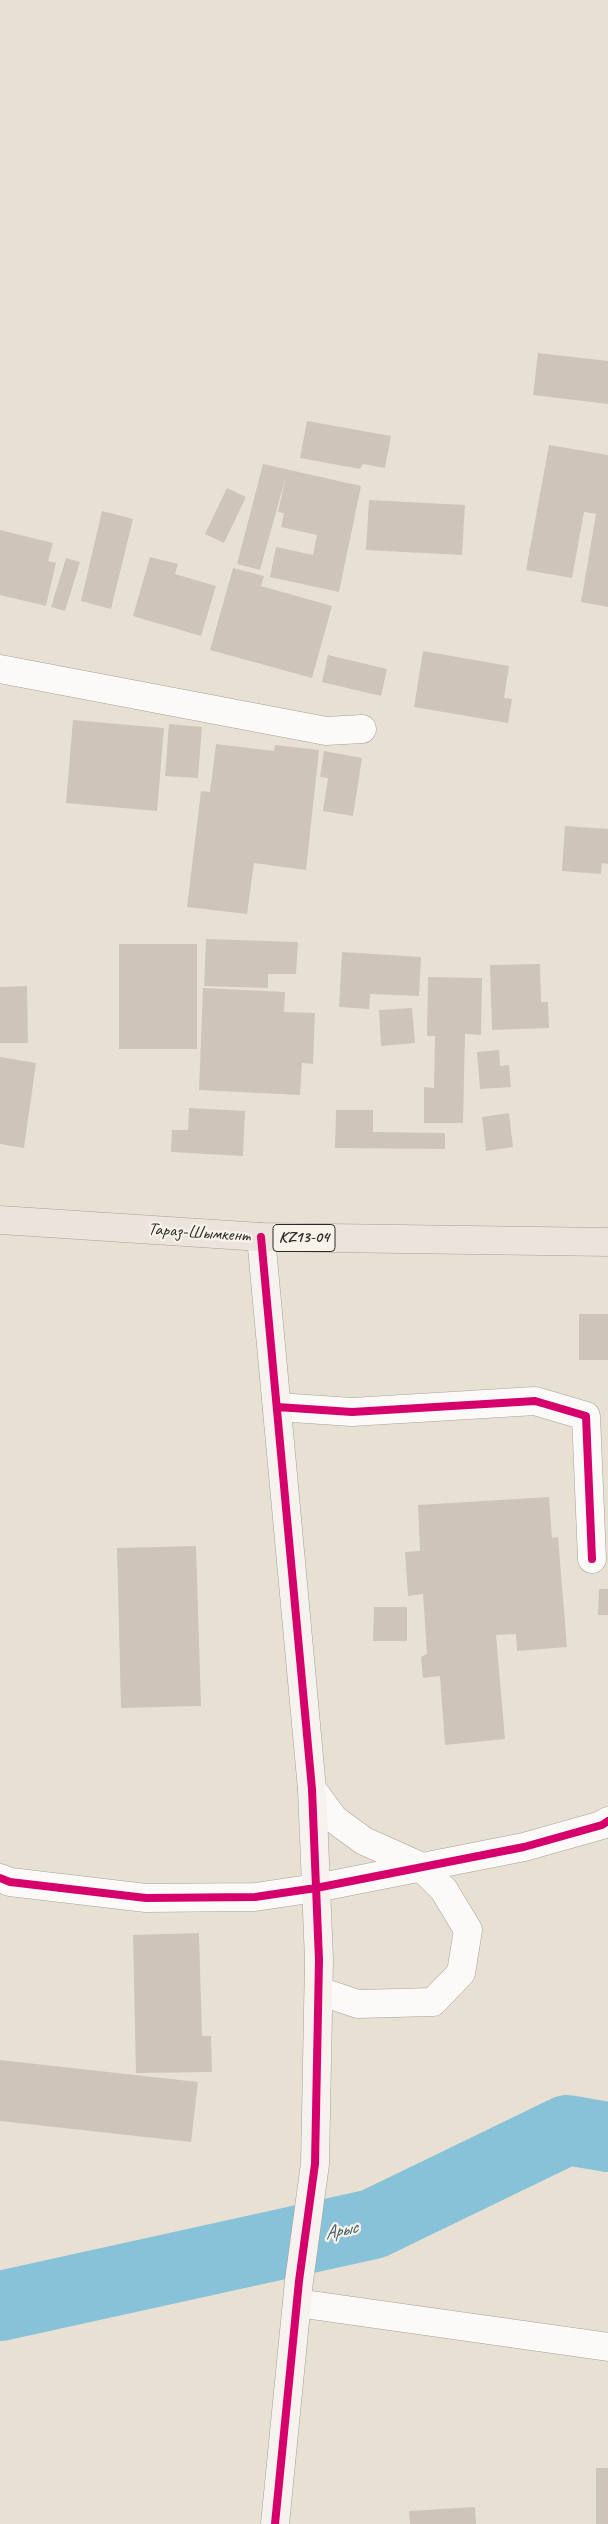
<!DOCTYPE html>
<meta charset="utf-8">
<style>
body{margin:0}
canvas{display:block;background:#e8e1d3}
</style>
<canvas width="608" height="2524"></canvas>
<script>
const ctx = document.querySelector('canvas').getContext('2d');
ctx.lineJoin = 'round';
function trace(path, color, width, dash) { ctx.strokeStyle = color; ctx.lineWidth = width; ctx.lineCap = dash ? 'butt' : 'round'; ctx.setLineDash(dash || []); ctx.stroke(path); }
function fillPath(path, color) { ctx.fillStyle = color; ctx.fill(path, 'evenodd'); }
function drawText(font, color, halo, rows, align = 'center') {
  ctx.font = font + ' Caveat,sans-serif'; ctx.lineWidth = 4.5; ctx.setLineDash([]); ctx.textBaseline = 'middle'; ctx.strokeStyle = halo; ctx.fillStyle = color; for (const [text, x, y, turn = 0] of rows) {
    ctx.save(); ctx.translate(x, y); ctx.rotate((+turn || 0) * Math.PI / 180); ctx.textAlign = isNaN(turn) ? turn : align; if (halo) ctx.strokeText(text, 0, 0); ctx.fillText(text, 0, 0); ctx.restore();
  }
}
const river = new Path2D(`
 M0,2306l373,-82 194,-94 41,7`);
const building = new Path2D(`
 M538,353l70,8v43l-75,-9z
 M307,421l84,15 -6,32 -22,-4 -3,5 -60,-11z
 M549,445l59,10v152l-27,-5 15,-88 -12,-2 -12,66 -46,-8z
 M263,464l98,22 -22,106 -69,-15 6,-30 37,8 4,-20 -36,-8 3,-14 -6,-1 8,-36 -26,94 -23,-6z
 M227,488l19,9 -22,46 -19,-9z
 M369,500l96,5 -3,50 -96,-5z
 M102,511l31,8 -22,90 -30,-8z
 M0,530l53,13 -5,18 8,2 -10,43 -46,-11z
 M150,557l28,7 -3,10 41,12 -15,50 -68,-20z
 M66,558l14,4 -15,49 -14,-4z
 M233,568l31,8 -3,10 71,20 -20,72 -102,-28z
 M423,651l86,15 -5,32 8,1 -4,24 -94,-16z
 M328,655l59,14 -6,27 -59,-14z
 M73,720l91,8 -7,83 -91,-8z
 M169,724l33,3 -4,51 -33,-2z
 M216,744l58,7 1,-6 44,5 -13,120 -52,-7 -7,51 -60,-7 14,-116 9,1z
 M324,751l38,7 -9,58 -30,-5 5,-33 -8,-1z
 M565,826l43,3v35l-6,-1 -1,11 -39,-3z
 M206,939l92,3 -2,32h-28v14l-64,-2z
 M119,944h78v105h-78z
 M342,952l79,5 -2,39 -49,-2 -1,15 -30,-2z
 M540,964l1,38h7l1,26 -57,2 -2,-65z
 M428,977l54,1 -1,57 -16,-1 -2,89h-39v-36l10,1 1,-52h-8z
 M27,986l1,57h-28v-56z
 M203,988l82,4 -1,20 31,1 -2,51 -11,-1 -2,32 -101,-5z
 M412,1008l3,35 -34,3 -2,-36z
 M499,1050l1,16 9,-1 2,22 -31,2 -3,-37z
 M0,1057l36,6 -12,85 -24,-4z
 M189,1108l56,3 -2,45 -72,-4 1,-22h16z
 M336,1110h37v22l72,1v16l-110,-1z
 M509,1113l4,34 -27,4 -4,-34z
 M579,1314h29v46h-29z
 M549,1497l3,41 6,-1 9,110 -50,4 -1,-17 -20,1 9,104 -60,6 -5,-69 -17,2 -2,-21 6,-3 -4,-60 -15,2 -3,-44 15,-1 -2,-46z
 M196,1546l5,160 -80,2 -4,-160z
 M599,1589h9v26h-10z
 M374,1607h33v34h-34z
 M199,1933l3,103h9l1,36 -76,1 -3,-138z
 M0,2060l198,22 -7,60 -191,-21z
 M596,2468h12v56h-12z
 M475,2507l1,17h-66l-1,-13z`);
const street = new Path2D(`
 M0,669l326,62 36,-2
 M277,1407l75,5 183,-11 51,15 6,143
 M312,1789l22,30 30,22 56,25 24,24 24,40 -7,43 -28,29 -75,2 -39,-13
 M0,1878l10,4 136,16 109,-1 61,-9 208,-41 78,-22 6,-4
 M297,2303l311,44`);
const secondary = new Path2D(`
 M261,1237l51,552 7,171 -4,204 -16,117 -24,243`);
const primary = new Path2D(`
 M0,1220l261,17 347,5`);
const cycleway = new Path2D(`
 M261,1237l51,552 7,171 -4,204 -16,117 -24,243
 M277,1407l75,5 183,-11 51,15 6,143
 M0,1878l10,4 136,16 109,-1 61,-9 208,-41 78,-22 6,-4`);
const shields = [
 [304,1238,62]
];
const shieldNames = [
 ["KZ13-04",304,1238]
];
const streetNames = [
 ["Тараз-Шымкент",199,1233,4]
];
const waterNames = [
 ["Арыс",341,2231,-12]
];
trace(river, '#88c2d9', 70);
fillPath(building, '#cfc4b8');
trace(street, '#a4a098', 29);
trace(secondary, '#a4a098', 29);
trace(primary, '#a4a098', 29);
trace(street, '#fcfaf8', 28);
trace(secondary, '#f6f2ed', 28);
trace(primary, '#ece4dc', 28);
trace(cycleway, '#d6006c', 8);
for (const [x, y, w] of shields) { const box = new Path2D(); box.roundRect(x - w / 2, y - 13.5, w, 27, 4); ctx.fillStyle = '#f7f3e8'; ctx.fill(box); trace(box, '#2b2b2b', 1); }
drawText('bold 16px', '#2b2b2b', null, shieldNames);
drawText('18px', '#2b2b2b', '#f7f3e8', streetNames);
drawText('italic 19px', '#3d5b69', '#f7f3e8', waterNames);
</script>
